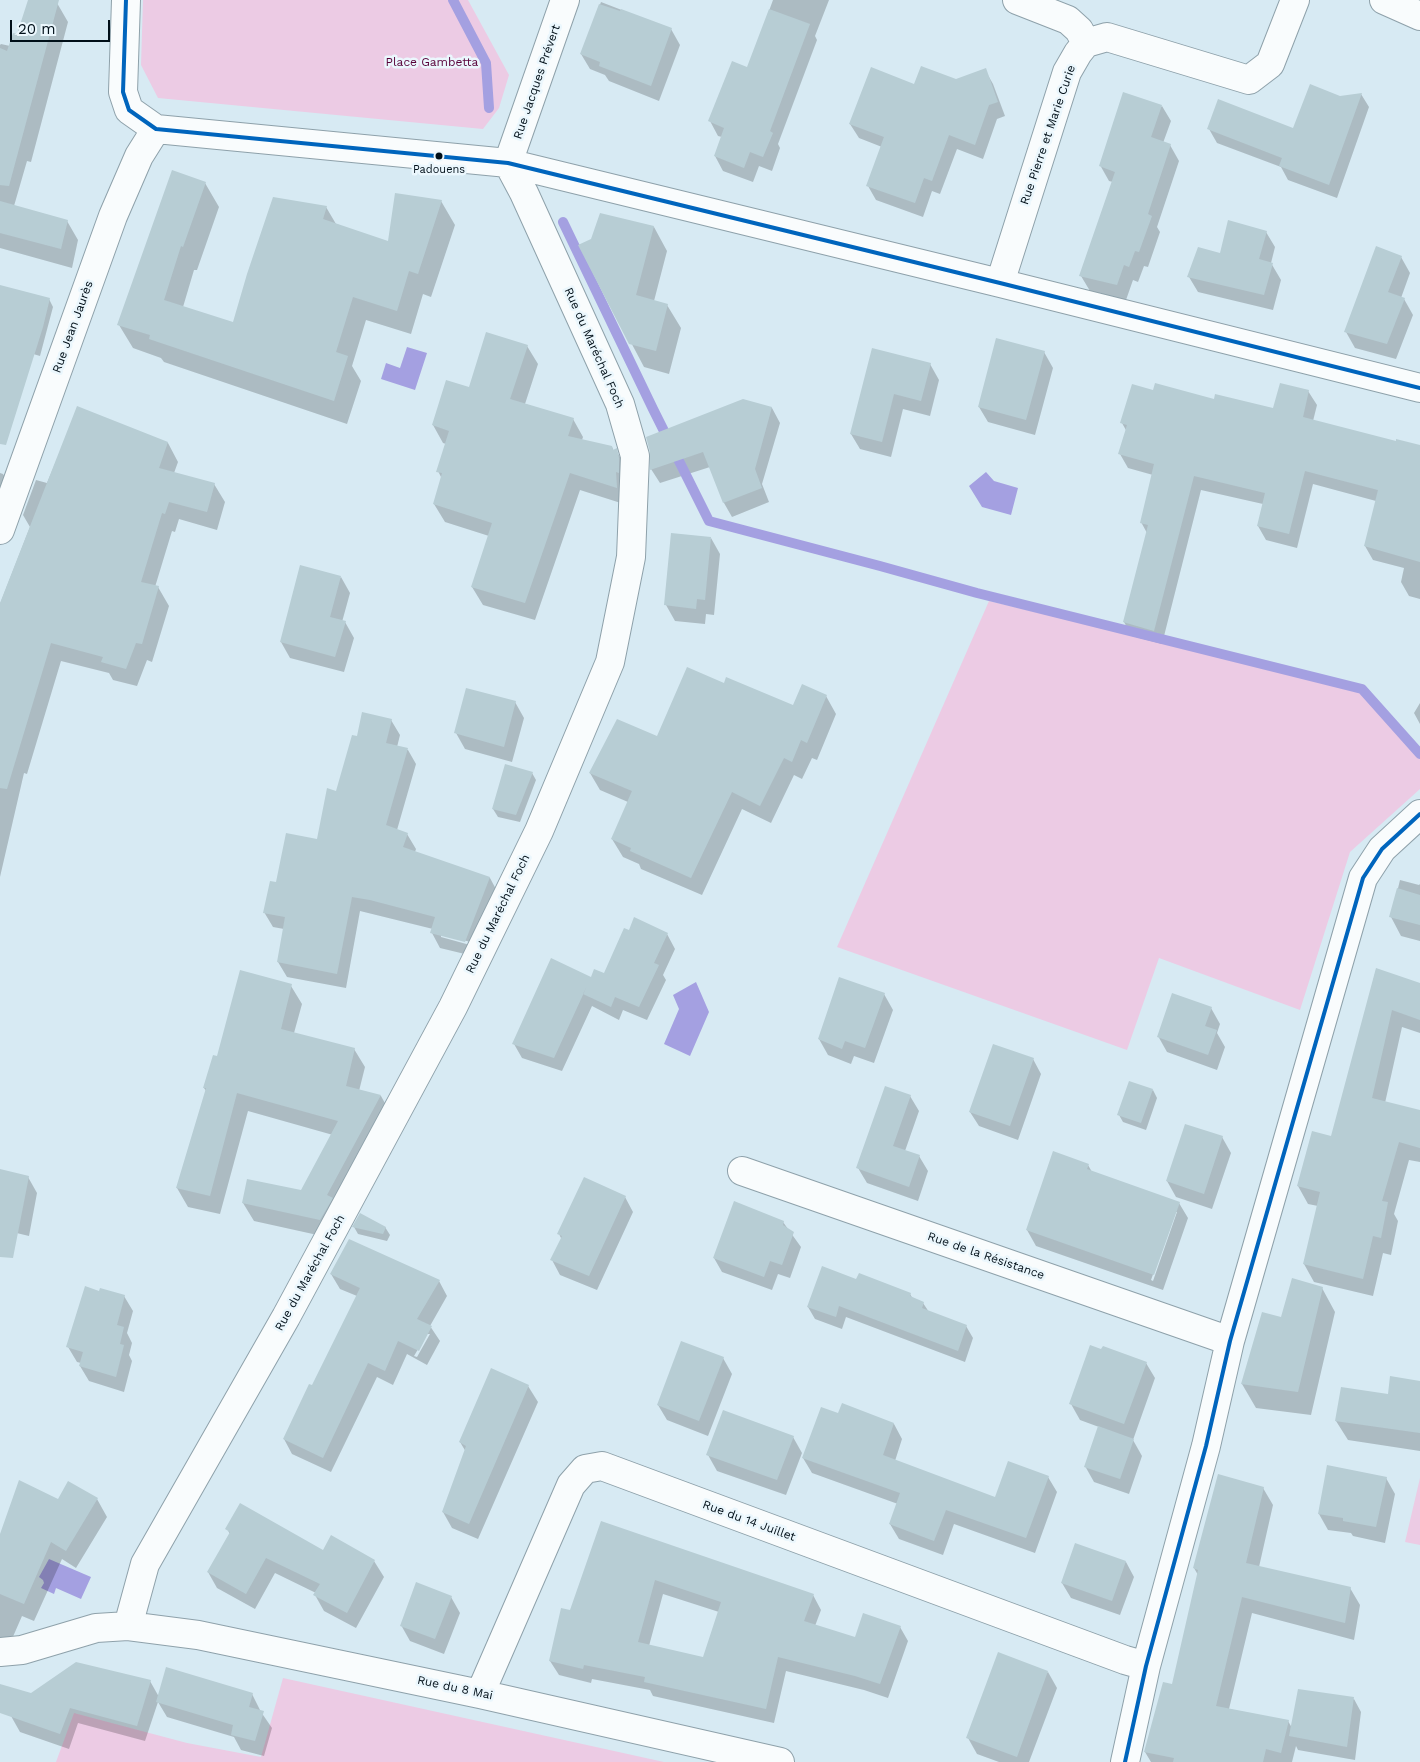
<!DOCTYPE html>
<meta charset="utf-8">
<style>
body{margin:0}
#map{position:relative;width:1420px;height:1762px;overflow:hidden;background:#d7eaf3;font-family:"Work Sans",sans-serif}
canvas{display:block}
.scale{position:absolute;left:10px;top:20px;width:100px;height:22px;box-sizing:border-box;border:2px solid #000f18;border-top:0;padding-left:6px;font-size:15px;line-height:18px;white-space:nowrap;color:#000f18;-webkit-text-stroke:4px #ebf7fd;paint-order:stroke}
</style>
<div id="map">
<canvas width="1420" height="1762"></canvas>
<div class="scale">20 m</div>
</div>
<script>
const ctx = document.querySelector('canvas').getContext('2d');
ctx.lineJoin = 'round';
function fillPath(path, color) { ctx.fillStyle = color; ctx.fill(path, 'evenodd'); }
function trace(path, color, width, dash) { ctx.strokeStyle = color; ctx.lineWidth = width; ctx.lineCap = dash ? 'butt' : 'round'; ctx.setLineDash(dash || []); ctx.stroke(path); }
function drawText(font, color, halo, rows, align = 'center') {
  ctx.font = font + ' "Work Sans",sans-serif'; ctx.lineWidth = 5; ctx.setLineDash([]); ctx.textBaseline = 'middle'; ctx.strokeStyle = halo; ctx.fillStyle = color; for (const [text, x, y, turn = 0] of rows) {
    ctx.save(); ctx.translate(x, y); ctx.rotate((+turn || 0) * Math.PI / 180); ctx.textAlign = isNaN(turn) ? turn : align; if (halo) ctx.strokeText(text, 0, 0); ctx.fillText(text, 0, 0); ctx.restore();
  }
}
const green = new Path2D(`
 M143,0h325l41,75 -10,33 -16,21 -325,-31 -17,-33z
 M989,601l373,88 58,65v35l-70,63 -50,158 -141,-52 -32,92 -290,-103z
 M1420,1478v67l-15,-3z
 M283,1678l381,84h-608l18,-49 113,30 74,14z`);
const water = new Path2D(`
 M407,347l20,6 -12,37 -34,-11 5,-16 14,5z
 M986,472l8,9 24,7 -7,27 -29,-8 -13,-21z
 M696,982l13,30 -19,44 -26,-12 15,-35 -6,-14z
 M49,1559l42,18 -10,22 -25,-11 -2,6 -13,-6 3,-5 -1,-3 -4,-3z`);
const shadow = new Path2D(`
 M29,0h18l10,3 11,19 -37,140 -4,-1 -13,45 53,15 11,19 -6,28 -72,-20v-203l1,-1 9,2 8,-10z
 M773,0h56l-14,36 2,4 -39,104 2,4 -8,23 -13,-5 -6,16 -30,-11 -8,-15 7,-19 -4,-1 -8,-15 38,-53z
 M601,2l70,27 9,16 -21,56 -50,-20 -4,-6 -15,-6 -9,-15z
 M985,70l8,14 12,32 -8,3 -14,40 -26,-10 -17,45 -8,-3 -9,26 -47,-17 -8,-14 14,-39 -23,-9 -9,-14 65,-39 41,-5z
 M1361,94l8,13 -32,91 -49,-18 -7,-13 -64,-24 -8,-14 85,1 46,-33z
 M1162,106l9,15 -8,22 7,2 9,16 -22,66 3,5 -12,35 -4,-1 -6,16 -5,-2 -7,20 -36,-9 -9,-15 32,-94 -4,-1 -9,-16z
 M205,183l14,24 -22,63h-3l-11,37 51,17 92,-117 10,17 53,19 52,-42 14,24 -24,72 -8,-3 -12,40 -45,-14 -14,46 9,15 -14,43 -183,-62 -3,-4 -28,-10 -14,-23z
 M654,227l13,24 -13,50 13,4 14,23 -12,46 -25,-7 -64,-121z
 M1266,232l9,15 -4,16 10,17 -8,30 -75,-18 -9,-15 31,-22z
 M1401,257l9,16 -9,25 3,1 9,16 -17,44 -41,-11 -9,-16z
 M49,299l4,8 -13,49 -34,-10z
 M527,346l11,18 -13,40 48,15 10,18 -1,3 30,7 2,4 2,-1 10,18 1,37 -47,-15 -45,130 -52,-15 -11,-18 17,-51 -44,-14 -11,-18 8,-25 -4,-8 8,-27 -3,-1 -10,-18 37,-36z
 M873,350l57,14 9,16 -9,36 -27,-7 -12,48 -31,-8 -9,-15z
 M1044,352l9,16 -18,67 -47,-13 -9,-15z
 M1308,391l9,14 -4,16 84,21 23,4v153l-11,-3 -8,-14 3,-14 -31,-8 -8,-14 11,-45 -63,-17 -16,64 -31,-8 -8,-14 5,-22 -62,-14 -39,154 -30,-8 -8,-14 23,-89 -6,-11 12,-47 -25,-7 -8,-14 7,-22 -5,-9 31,-31 121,18z
 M743,400l29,8 8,15 -18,61 7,18 -37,15 -8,-14 -14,-36 -50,16 -9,-14z
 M78,408l90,35 10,19 -4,11 40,11 11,18 -8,28 -38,-11 -4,13 -3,-1 -17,56h3l11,19 -17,56 -5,-2 -10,26 -24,-6 -4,-7 -48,-12 -34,113 -3,-1 -24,104v-273l30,-77 -7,-12 13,-35 11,3z
 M0,473l3,1 11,18 -14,33z
 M711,538l9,16 -6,61 -8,-1 -1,10 -30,-3 -9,-16z
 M341,577l9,16 -8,29h3l9,16 -10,34 -54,-14 -9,-16z
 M724,684l70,23 32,-11 10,18 -19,46 -5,-2 -10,21 -8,-4 -23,48 -29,-14 -40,86 -61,-26 -2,-5 -16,-7 -11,-18 16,-37 -28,-12 -10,-17 67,-35z
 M515,702l9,16 -12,44 -47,-13 -9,-16z
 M1420,703v21l-6,-11z
 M391,720l9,15 -3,12 11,3 8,14 -19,66 10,4 9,15 -1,3 75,26 8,15 -25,63 -33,-8 -8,-15 1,-4 -73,-18 -14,77 -59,-11 -9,-15 6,-33 -11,-2 -9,-15 13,-29 41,-42 40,-103zM441,935l30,7 -1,3 -29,-8z
 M532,773l4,7 -16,42 -22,-5 -5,-8z
 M1400,880l19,5 1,-1v57l-19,-5 -10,-19z
 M667,934l8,15 -12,26 3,5 -19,40 -24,-10 -4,10 -27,-14 -30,65 -40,-13 -8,-14 77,-65 14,-4z
 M1376,970l44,14v49l-18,-6 -17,76 35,8v51l-11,-2 -15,54 4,7 -7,34 -8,-2 -10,43 -59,-14 -10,-18 14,-58 -10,-2 -10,-18 34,-48z
 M291,986l11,18 -8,29 60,16 11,18 -6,24 22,5 10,18 -60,124 -77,-17 -11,-18 59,-11 31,-57 -85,-24 -28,103 -32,-7 -11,-19 29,-97 -2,-3 14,-31z
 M884,994l9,16 -19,53 -20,-7 -3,8 -23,-9 -9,-16z
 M1211,1008l9,16 -3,9 8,14 -8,23 -50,-18 -9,-16z
 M1033,1059l8,15 -23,66 -39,-14 -9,-14z
 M1153,1090l4,8 -11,32 -23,-8 -4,-7z
 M910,1096l9,15 -14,40 14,5 9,15 -10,30 -51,-18 -9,-15z
 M1222,1137l9,16 -19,56 -36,-12 -9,-16z
 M1088,1165l4,7 87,31 9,15 -25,72 -127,-44 -9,-16zM1175,1212h2l-24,69 -2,-1z
 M0,1171l28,6 9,16 -8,43 -29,-7z
 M625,1197l8,15 -36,78 -37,-15 -8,-15 10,-20 -3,-6z
 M783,1222l18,25 -11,31 -12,-4 -6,16 -50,-18 -8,-14z
 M354,1227h31l5,8 -3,6 -29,-7z
 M331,1274l108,7 8,15 -17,30 10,15 -13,24 -20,-11 -14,31 -16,-8 -46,95 -39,-18 -8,-15 29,-52 44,-91 -17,-7zM427,1334h3l-13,23 -3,-1z
 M857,1280l53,14 3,5 10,4 6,9 37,14 7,12 -8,24 -119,-45 -4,12 -27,-10 -7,-12z
 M1322,1288l13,24 -24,103 -55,-7 -14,-24 40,-66z
 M99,1292l25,4 9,15 -6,22 5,10 -3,12 3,6 -8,31 -35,-11 -9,-15 1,-3 -4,-1 -9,-15z
 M723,1358l9,16 -24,62 -41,-16 -9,-15z
 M1146,1363l9,15 -22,62 9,16 -13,38 -35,-12 -9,-16 14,-39 -19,-7 -9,-16z
 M1420,1382v69l-72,-11 -12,-19z
 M528,1386l10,16 -60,137 -26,-11 -9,-16 23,-60 -6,-10z
 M839,1414l55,10 8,15 -7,22 101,38 52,-22 9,15 -22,61 -81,-29 -11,31 -44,-16 -9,-15 8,-20 -86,-31 -9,-15z
 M793,1437l9,16 -16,42 -69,-24 -9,-16z
 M1386,1478l9,16 -10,49 -32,-7 -2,-3 -23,-3 -9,-16z
 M1263,1488l10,17 -14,62 91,21 10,17 -6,35 -102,-27 -23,96 59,12 4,7 62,-29 7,13 -6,48 -57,-10 -2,-4 -4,16h-141l-6,-10 28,-67 25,-110 -4,-7z
 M97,1499l10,18 -31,51 -14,-9 -28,62 -12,-5 -17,39 -5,-1v-116l59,-38z
 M602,1523l211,72 8,15 -6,16 41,13 44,-12 8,14 -20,57 -24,-8 -78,-19 -12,52 -121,-27 -3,-6 -58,-11 -1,4 -32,-8 -9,-14 21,-49zM663,1594l56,18 -15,46 -55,-12z
 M227,1529l96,23 9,-15 42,24 10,16 -28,51 -32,-17 -9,-16 1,-2 -41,-20 -20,36 -38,-21 -9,-16 22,-38z
 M1126,1562l8,15 -14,38 -49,-17 -9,-15z
 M451,1597l9,16 -16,41 -34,-13 -9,-16z
 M1048,1672l9,16 -28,74h-30l-22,-8 -9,-16z
 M150,1681l9,16 93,-3 9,18 11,16 -8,28 -23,-6 -7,-13 -67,-20 -9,-15 -13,39 -67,-18 -9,26 -49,-17 -9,-16 21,-22z`);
const stream = new Path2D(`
 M453,0l33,63 3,45
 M563,222l90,187 56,112 171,45 97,27 385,96 58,65`);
const building = new Path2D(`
 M28,0h31l-50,186 -9,-1v-137l7,3 6,-18 4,1z
 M599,4l21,7 1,-2 51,19 -21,58 -52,-20 1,-4 -20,-8z
 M769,9l41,15 -40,107 3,2 -10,24 -13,-5 -6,16 -30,-12 10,-28 -16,-7 24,-60 15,6z
 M921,66l35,13 30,-11 12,34 -9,3 -14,40 -26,-10 -17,46 -8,-3 -9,25 -49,-17 18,-49 -35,-13 22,-57 43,17z
 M1310,84l30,12 22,-3 -33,92 -50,-19 3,-8 -75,-29 11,-30 75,29z
 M1123,92l39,13 -11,32 20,7 -23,70 4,2 -13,36 -4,-1 -6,16 -5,-2 -7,20 -38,-9 36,-104 -16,-6z
 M172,170l34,12 -23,65 -2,-1 -17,54 69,22 14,-48 26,-77 54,9 -4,13 65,22 7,-48 47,7 -24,74 -9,-3 -12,40 -44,-14 -17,55 12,4 -14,45 -185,-62 1,-4 -33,-10z
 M0,201l68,19 -7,29 -61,-16z
 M600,213l54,13 -18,69 32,9 -12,47 -27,-7 -51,-99 13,-6z
 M1228,220l39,11 -8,28 14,4 -9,32 -77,-18 11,-30 22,6z
 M1376,246l26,10 -14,36 17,6 -18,46 -43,-12z
 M0,285l50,13 -7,29 -37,118 -6,-1z
 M486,332l42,13 -18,54 64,19 -6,18 44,10 1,4 4,-2 2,10v15l-3,-1 1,16 -47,-15 -45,130 -54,-16 21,-64 -59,-19 9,-31 -6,-1 13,-41 -17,-6 14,-45 23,7z
 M996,338l49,13 -19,69 -48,-13z
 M872,348l59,15 -10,38 -27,-7 -12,48 -32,-8z
 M1155,383l59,16 1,-5 58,14 7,-25 29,7 -6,27 93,24v-2l24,6v117l-56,-16 14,-56 -73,-19 -16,63 -32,-8 8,-33 -71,-17 -40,155 -31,-9 25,-97 -8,-2 14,-59 -36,-10 9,-29 -7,-2 12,-39 21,6z
 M743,399l29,8 -17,62 7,19 -39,15 -20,-51 -53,18v-18l-4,-15z
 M77,406l91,36 -9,26 56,15 -8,29 -38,-10 -4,12 -3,-1 -21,69 18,4 -17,58 -6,-1 -10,26 -25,-7 2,-5 -52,-14 -44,146 -7,-1v-185z
 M671,533l40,4 -6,63 -8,-1 -1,10 -32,-4z
 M300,565l41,11 -11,41 16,4 -11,36 -55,-15z
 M687,667l37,16 2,-6 67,28 9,-21 25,11 -20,48 -6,-3 -9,22 -8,-4 -24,48 -28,-14 -41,86 -61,-27 1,-3 -20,-9 21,-48 -43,-18 28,-54 40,17z
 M466,688l50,13 -12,46 -50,-14z
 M362,712l30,7 -6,24 22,5 -22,77 22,8 -5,14 87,30 -25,65 -35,-9 5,-16 -65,-17 -18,-3 -15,77 -60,-12 8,-45 -22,-4 7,-32 6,1 10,-49 31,6 10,-51 9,3 16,-56 5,1z
 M505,764l28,8 -17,43 -24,-6z
 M1397,888l23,7v30l-31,-8z
 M634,917l34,16 -14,30 5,2 -20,42 -24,-10 -4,10 -28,-13 4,-8 -33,72 -42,-14 39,-86 40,19 3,-8 10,4 20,-45 5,2z
 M1376,968l44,15v37l-28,-10 -20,88 48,12v38l-21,-6 -17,59 6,1 -7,36 -8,-2 -10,43 -60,-15 17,-72 -23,-6 15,-55 19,5z
 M240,970l52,14 -11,45 74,19 -9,38 35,9 -54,100 6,3 -13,22 -78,-17 5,-24 54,11 37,-69 -101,-28 -27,103 -34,-8 30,-100h-3l10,-33 4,1z
 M839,977l46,16 -20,55 -20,-7 -3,8 -24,-10z
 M1172,993l40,14 -7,19 12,4 -9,25 -51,-18z
 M993,1044l41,14 -24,68 -41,-14z
 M1129,1081l24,8 -12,34 -24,-8z
 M885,1086l26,9 -18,51 27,9 -11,32 -53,-19z
 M1185,1124l38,12 -19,58 -38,-13z
 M1053,1151l36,13 -2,5 93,33 -26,73 -128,-45z
 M0,1169l29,7 -16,82 -13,-1z
 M584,1177l42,19 -37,80 -39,-16 12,-24 -5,-2z
 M734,1201l50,20 -1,4 11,7 -12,33 -12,-4 -6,16 -51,-19z
 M360,1213l26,14 -3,7 -31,-7z
 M349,1239l91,41 -23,39 15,7 -13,25 -21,-10 -13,30 -17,-8 -45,95 -40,-19 26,-55 3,1 48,-97 -30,-14z
 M822,1266l34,13 3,-6 52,20 -1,3 14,6 -2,6 45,17 -9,26 -119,-45 -3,11 -29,-10z
 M1292,1278l31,9 -25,105 -57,-8 21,-72 19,5z
 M85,1286l14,5 1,-3 25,7 -8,30 7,2 -4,17 4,1 -8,32 -37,-11 4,-14 -17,-5z
 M681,1341l43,16 -25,64 -42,-16z
 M1090,1345l11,4 2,-3 44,16 -23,62 -55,-20z
 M491,1368l38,17 -60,139 -27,-12 24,-66 -7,-4z
 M1390,1376l30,5v52l-85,-12 6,-34 47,7z
 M842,1403l52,20 -11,32 112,42 13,-36 41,15 -23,62 -80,-28 -12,31 -45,-17 11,-31 -98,-35 19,-51 17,6z
 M723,1410l71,26 -17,44 -71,-25z
 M1098,1426l36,13 -14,40 -36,-12z
 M1327,1465l60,12 -11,50 -33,-6v-3l-25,-4z
 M1218,1474l46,13 -18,76 105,24 -6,36 -103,-26 -26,109 73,14 -8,33 -15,-4 -3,13h-90l1,-4 -30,-6 19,-70 9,2 26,-114 -5,-2z
 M19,1480l39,19 10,-18 30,17 -32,53 -15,-9 -27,62 -24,-10v-60z
 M240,1503l83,47 8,-15 44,25 -28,53 -34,-18 7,-11 -54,-26 -20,36 -39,-22 23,-40 -5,-3z
 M601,1521l213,73 -10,27 51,16 8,-24 38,13 -21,58 -25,-8 -77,-19 -12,52 -122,-27 1,-5 -61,-12 -1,4 -34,-8 12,-53 9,2zM655,1580l66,22 -18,55 -65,-15z
 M1075,1543l51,18 -14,40 -51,-18z
 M416,1582l36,14 -17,43 -35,-13z
 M998,1652l50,19 -31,86 -51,-19z
 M76,1662l75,18 -14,46 -67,-18 -10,26 -60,-21v-29l31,9z
 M166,1667l87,26 -4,14 15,4 -9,30 -24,-6 2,-10 -77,-23z
 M1298,1689l56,8 -7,50 -58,-11z`);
const street = new Path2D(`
 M126,0l-3,92 6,18 27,19 352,34 492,120 420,105
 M1017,0l51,20 11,10 7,13
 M1384,0l36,16
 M508,163l57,-163
 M1000,283l67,-211 11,-19 8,-10 21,-6 142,43 21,-16 25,-64
 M0,530l113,-314 26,-60 17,-27
 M742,1171l488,170
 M128,1626l17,-62 141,-247 167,-310 86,-176 71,-169 21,-105 4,-101 -15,-52 -96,-211 -16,-30
 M0,1652l22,-2 74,-22 32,-2 70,9 282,59 300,68
 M480,1694l91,-209 14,-16 17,-3 523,194 21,6
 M1125,1762l21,-96 60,-220 24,-105 133,-463 19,-29 38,-35`);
const bus1 = new Path2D(`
 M126,0l-3,92 6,18 27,19 352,34 492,120 420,105
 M1125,1762l21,-96 60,-220 24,-105 133,-463 19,-29 38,-35`);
const markers = [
 [439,156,4.5,"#000f18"]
];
const busNames = [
 ["Padouens",439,170]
];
const parkNames = [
 ["Place Gambetta",432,62]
];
const streetNames = [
 ["Rue Jacques Prévert",537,82,-71],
 ["Rue Pierre et Marie Curie",1048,135,-71],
 ["Rue Jean Jaurès",73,327,-70],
 ["Rue du Maréchal Foch",594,348,66],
 ["Rue du Maréchal Foch",498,914,-64],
 ["Rue de la Résistance",986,1256,19],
 ["Rue du Maréchal Foch",310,1273,-61],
 ["Rue du 14 Juillet",749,1521,20],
 ["Rue du 8 Mai",455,1688,12]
];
fillPath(green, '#eccbe4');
fillPath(water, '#a4a0e1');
fillPath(shadow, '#0003');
trace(stream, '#a4a0e1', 10);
fillPath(building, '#b7cdd4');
trace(street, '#8ea1aa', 30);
trace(street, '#f9fcfd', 28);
trace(bus1, '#0065bd', 4);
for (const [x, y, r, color] of markers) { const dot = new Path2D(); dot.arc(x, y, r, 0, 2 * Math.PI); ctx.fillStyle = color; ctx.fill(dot); trace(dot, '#ebf7fd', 2); }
drawText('11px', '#000f18', '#ebf7fd', busNames);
drawText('12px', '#580139', '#ebf7fd', parkNames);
drawText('12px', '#000f18', '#ebf7fd', streetNames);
</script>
